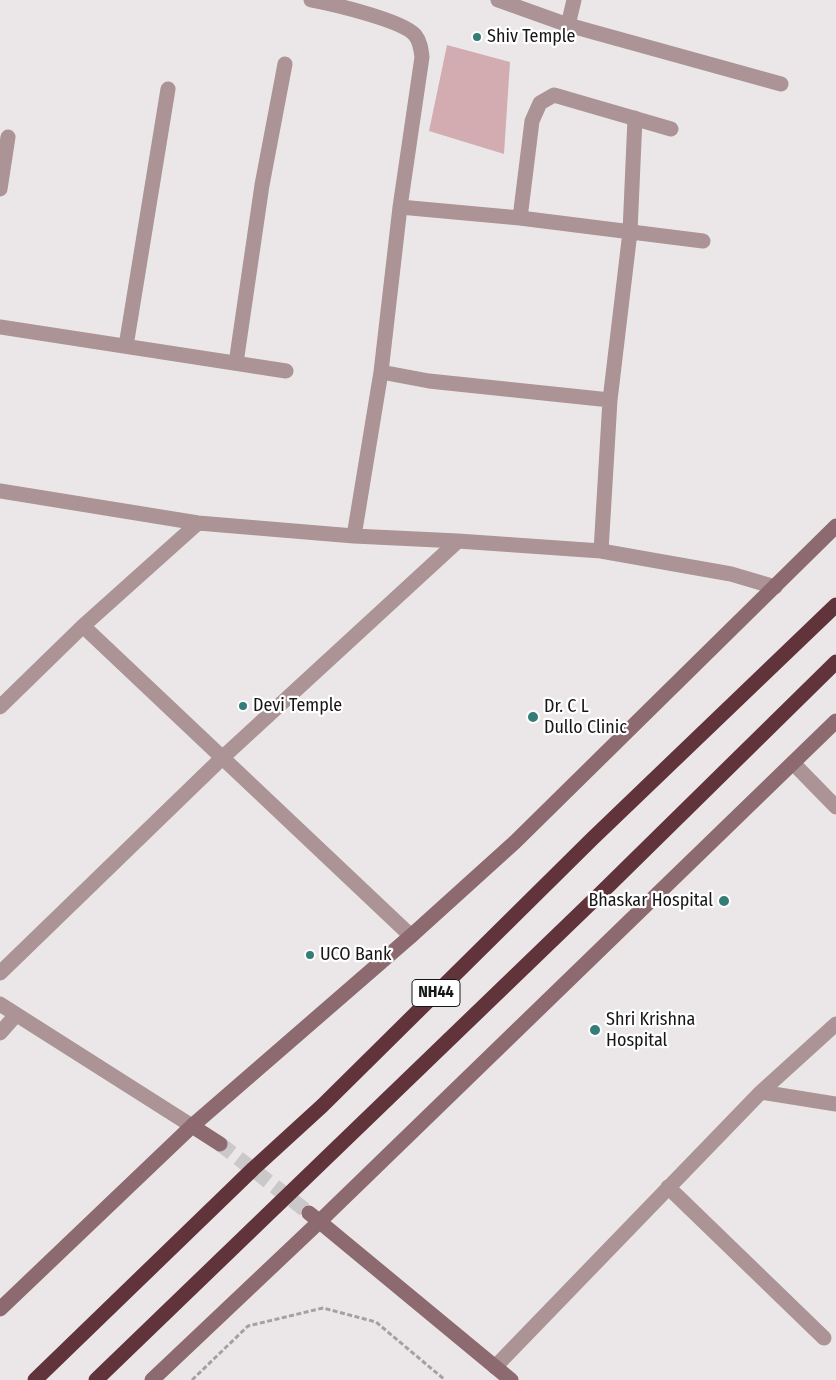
<!DOCTYPE html>
<style>
body{margin:0}
canvas{display:block;background:#ebe7e8}
</style>
<canvas width="836" height="1380"></canvas>
<script>
const ctx = document.querySelector('canvas').getContext('2d');
ctx.lineJoin = 'round';
function fillPath(path, color) { ctx.fillStyle = color; ctx.fill(path, 'evenodd'); }
function trace(path, color, width, dash) { ctx.strokeStyle = color; ctx.lineWidth = width; ctx.lineCap = dash ? 'butt' : 'round'; ctx.setLineDash(dash || []); ctx.stroke(path); }
function drawText(font, color, halo, rows, align = 'center') {
  ctx.font = font + ' "Fira Sans Condensed",sans-serif'; ctx.lineWidth = 4.5; ctx.setLineDash([]); ctx.textBaseline = 'middle'; ctx.strokeStyle = halo; ctx.fillStyle = color; for (const [text, x, y, turn = 0] of rows) {
    ctx.save(); ctx.translate(x, y); ctx.rotate((+turn || 0) * Math.PI / 180); ctx.textAlign = isNaN(turn) ? turn : align; if (halo) ctx.strokeText(text, 0, 0); ctx.fillText(text, 0, 0); ctx.restore();
  }
}
const green = new Path2D(`
 M447,45l63,17 -6,92 -75,-23z`);
const secondaryTunnel = new Path2D(`
 M220,1144l89,69`);
const path = new Path2D(`
 M192,1380l56,-54 75,-18 53,14 69,58`);
const street = new Path2D(`
 M311,0c21,4 91,20 104,35 5,6 6,14 7,22l-22,150 -19,165 -27,164
 M498,0l70,25 213,59
 M568,25l6,-25
 M0,189l8,-52
 M400,207l120,11 183,23
 M520,218l12,-97 8,-18 14,-8 117,34
 M0,327l286,44
 M126,346l42,-257
 M236,363l26,-178 23,-121
 M381,372l48,9 181,19
 M0,491l198,32 156,13 104,5 143,10 130,23 44,13
 M601,551l9,-151 20,-168 5,-114
 M83,626l328,310
 M0,707l83,-81 115,-103
 M793,763l43,44
 M0,973l222,-215 236,-217
 M0,1004l192,122
 M0,1033l16,-18
 M761,1092l75,12
 M668,1187l156,151
 M495,1367l266,-275 75,-68`);
const secondary = new Path2D(`
 M192,1126l28,18
 M309,1213l202,167
 M0,1309l192,-183 219,-190 104,-94 321,-316
 M152,1380l167,-158 517,-501`);
const highway = new Path2D(`
 M35,1380l218,-211 69,-63 270,-267 244,-234
 M96,1380l503,-485 237,-233`);
const markers = [
 [477,37,5,"#347c77"],
 [243,706,5,"#347c77"],
 [533,717,6,"#347c77"],
 [724,901,6,"#347c77"],
 [310,955,5,"#347c77"],
 [595,1030,6,"#347c77"]
];
const shields = [
 [436,993,48]
];
const shieldNames = [
 ["NH44",436,993]
];
const poiNames = [
 ["Shiv Temple",487,37],
 ["Devi Temple",253,706],
 ["Dr. C L",544,707],
 ["Dullo Clinic",544,728],
 ["Bhaskar Hospital",713,901,"right"],
 ["UCO Bank",320,955],
 ["Shri Krishna",606,1020],
 ["Hospital",606,1041]
];
fillPath(green, '#d3acb1');
trace(secondaryTunnel, '#cbc8c9', 15, [15, 8]);
trace(path, '#a4a1a2', 3, [5, 2.5]);
trace(street, '#ab9396', 15);
trace(secondary, '#8c6a6f', 15);
trace(highway, '#61343c', 15);
for (const [x, y, r, color] of markers) { const dot = new Path2D(); dot.arc(x, y, r, 0, 2 * Math.PI); ctx.fillStyle = color; ctx.fill(dot); trace(dot, '#fff', 2); }
for (const [x, y, w] of shields) { const box = new Path2D(); box.roundRect(x - w / 2, y - 13.5, w, 27, 4); ctx.fillStyle = '#fff'; ctx.fill(box); trace(box, '#181717', 1); }
drawText('bold 16px', '#181717', null, shieldNames);
drawText('18px', '#181717', '#fff', poiNames, 'left');
</script>
